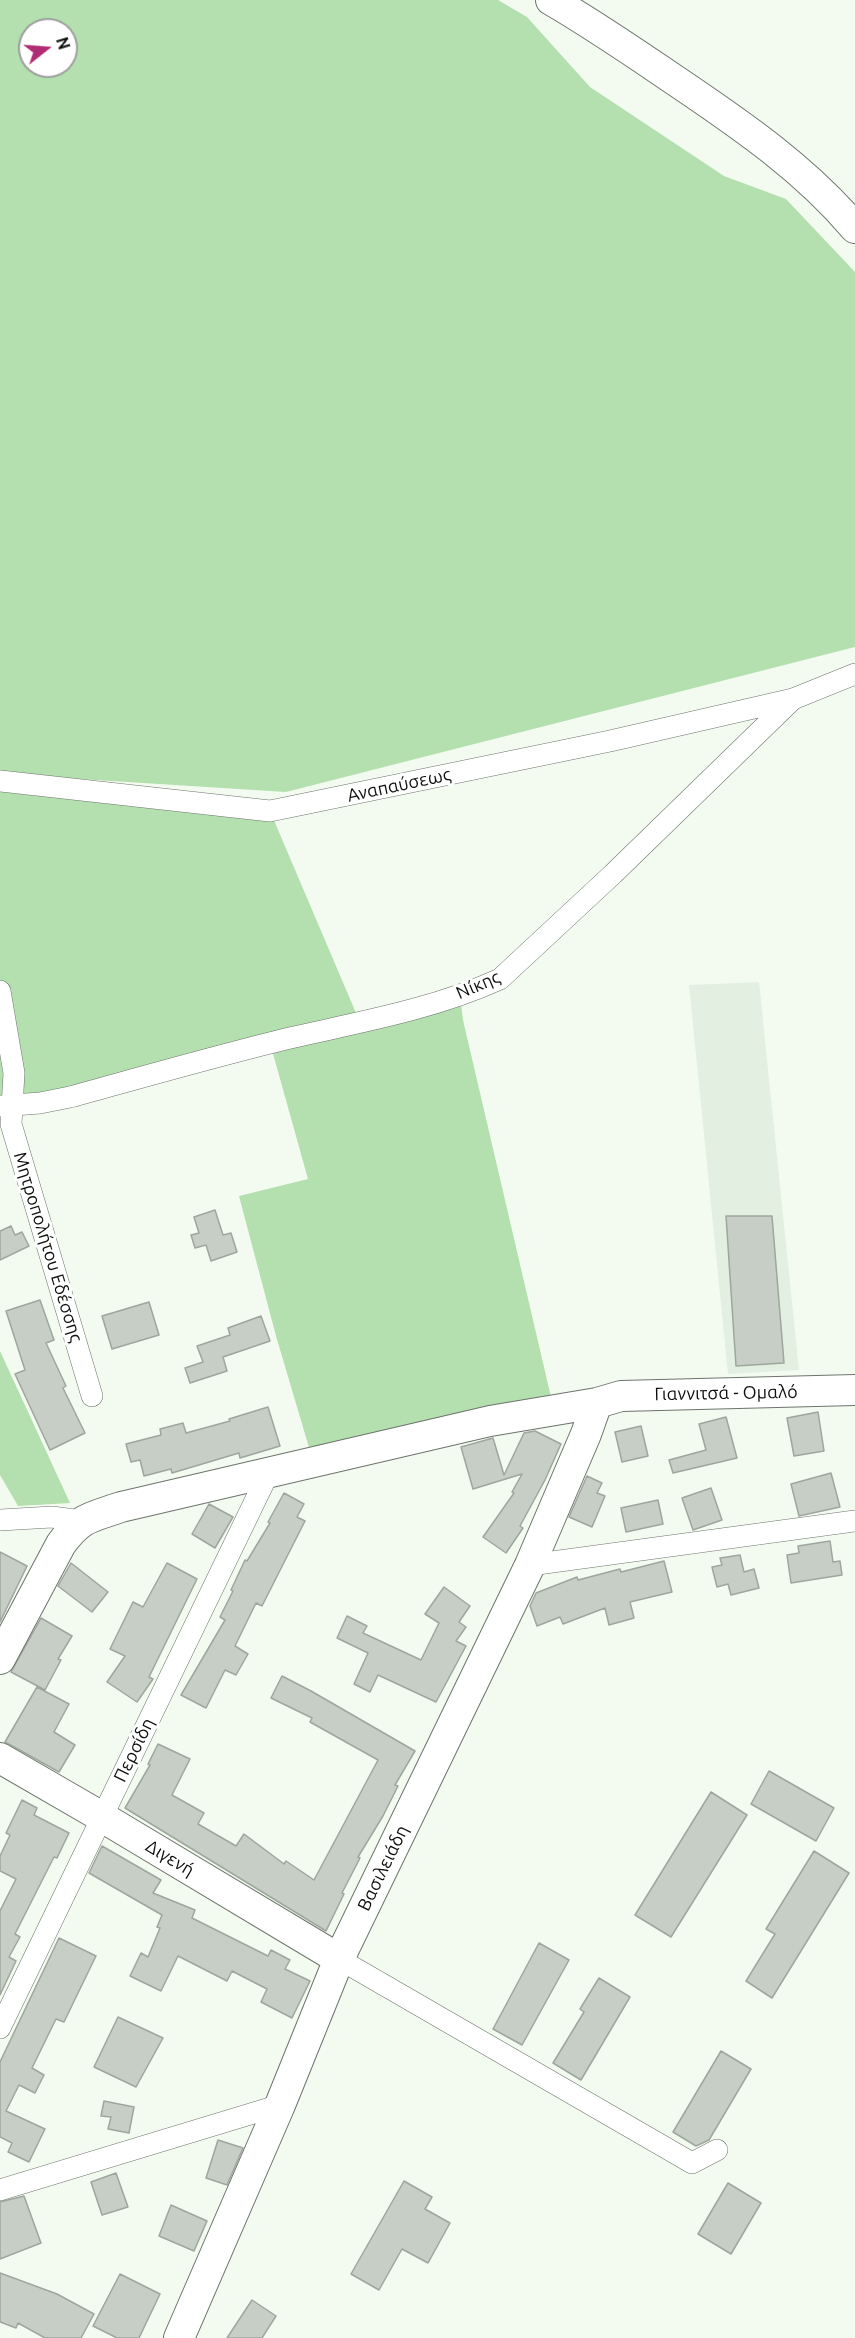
<!DOCTYPE html>
<meta charset="utf-8">
<style>
body{margin:0}
#map{position:relative;width:855px;height:2338px;overflow:hidden;background:#f3fbf1;font-family:Ubuntu,sans-serif}
canvas{display:block}
.north{position:absolute;left:18px;top:18px;width:60px;height:60px;box-sizing:border-box;background:#fff;border:2px solid #9e9f9e;border-radius:50%;rotate:73deg;font-size:16px;font-weight:700;line-height:24px;text-align:center;color:#0c0f0c}
.north::after{content:'';display:block;margin:auto;width:21px;height:27px;background:#b02c74;clip-path:polygon(50% 0,100% 100%,50% 72%,0 100%)}
</style>
<div id="map">
<canvas width="855" height="2338"></canvas>
<div class="north">N</div>
</div>
<script>
const ctx = document.querySelector('canvas').getContext('2d');
ctx.lineJoin = 'round';
function fillPath(path, color) { ctx.fillStyle = color; ctx.fill(path, 'evenodd'); }
function trace(path, color, width, dash) { ctx.strokeStyle = color; ctx.lineWidth = width; ctx.lineCap = dash ? 'butt' : 'round'; ctx.setLineDash(dash || []); ctx.stroke(path); }
function drawText(font, color, halo, rows, align = 'center') {
  ctx.font = font + ' Ubuntu,sans-serif'; ctx.lineWidth = 6; ctx.setLineDash([]); ctx.textBaseline = 'middle'; ctx.strokeStyle = halo; ctx.fillStyle = color; for (const [text, x, y, turn = 0] of rows) {
    ctx.save(); ctx.translate(x, y); ctx.rotate((+turn || 0) * Math.PI / 180); ctx.textAlign = isNaN(turn) ? turn : align; if (halo) ctx.strokeText(text, 0, 0); ctx.fillText(text, 0, 0); ctx.restore();
  }
}
const built = new Path2D(`
 M759,982l40,388 -71,4 -39,-389z`);
const green = new Path2D(`
 M0,0h498l29,17 63,70 134,89 62,23 69,73v375l-569,145 -286,-18zM30,30h36v36h-36z
 M0,781l270,30 86,202 104,-18 3,25 91,390 -241,51 -37,-125 -37,-140 69,-17 -38,-136 -270,63z
 M0,1351l70,152 -52,3 -18,-31z`);
const building = new Path2D(`
 M215,1210l8,25 8,-2 6,19 -26,9 -5,-16 -11,3 -4,-13 8,-2 -5,-16z
 M726,1216h46l12,147 -48,3z
 M11,1226l4,9 7,-3 7,14 -29,14v-29z
 M40,1300l14,40 -8,3 20,43 -3,2 22,45 -35,17 -35,-76 10,-4 -19,-59z
 M149,1302l10,33 -47,14 -10,-33z
 M261,1316l9,25 -47,16 4,14 -37,12 -5,-15 18,-6 -6,-16 33,-11 -2,-7z
 M268,1407l12,39 -40,12 -1,-5 -67,20 -1,-4 -27,7 -4,-16 -9,2 -5,-18 35,-9 -1,-6 23,-6 3,10 44,-12 -1,-2z
 M818,1412l6,39 -30,5 -7,-38z
 M726,1417l11,41 -64,15 -4,-13 37,-10 -7,-26z
 M641,1426l7,30 -26,6 -7,-30z
 M535,1431l26,13 -16,36 -25,46 3,2 -17,25 -23,-16 31,-44 -2,-1 10,-18 -49,15 -12,-42 32,-9 11,37 20,-42z
 M831,1473l9,34 -41,9 -8,-32z
 M587,1476l15,7 -5,10 8,3 -13,31 -23,-10z
 M711,1488l11,32 -29,10 -11,-32z
 M284,1493l20,11 -7,13 8,4 -43,85 -6,-3 -21,43 13,8 -12,21 -11,-5 -19,38 -25,-13 44,-75 -5,-3 13,-26 -2,-1 14,-30 2,1 23,-38 -2,-1z
 M658,1500l5,24 -37,8 -5,-24z
 M209,1504l24,13 -18,31 -23,-14z
 M830,1541l3,21 7,-1 2,14 -51,8 -4,-28 12,-2 -1,-7z
 M0,1552l27,14 -27,56z
 M740,1555l4,17 10,-3 5,19 -28,7 -3,-11 -11,3 -5,-20 10,-2 -2,-7z
 M664,1561l8,31 -42,10 4,16 -25,7 -4,-17 -42,16 -3,-7 -23,9 -7,-20 6,-13 41,-16 1,3 42,-11 1,3z
 M71,1563l37,29 -16,20 -34,-26z
 M167,1563l30,16 -48,98 4,2 -16,23 -30,-20 18,-26 -15,-7 23,-47 10,5z
 M444,1587l26,19 -11,16 7,5 -10,14 10,5 -30,56 -58,-27 -8,17 -16,-8 14,-31 -31,-15 10,-22 20,10 -4,7 58,27 18,-37 -14,-9z
 M41,1618l31,18 -14,23 3,1 -16,30 -34,-18z
 M282,1676l29,15 104,60 -20,34 3,1 -15,30 -25,41 2,1 -18,35 2,1 -18,37 -201,-123 25,-43 -2,-1 10,-20 32,15 -18,36 32,18 -6,11 38,22 8,-12 40,30 2,-3 28,19 64,-120 -68,-38 2,-4 -41,-20z
 M37,1687l32,17 -15,28 21,13 -16,27 -54,-30z
 M769,1771l65,37 -18,33 -65,-37z
 M711,1792l36,23 -76,122 -36,-22z
 M22,1800l15,8 -3,7 35,18 -12,25 -3,-1 -39,77 5,3 -11,20 7,4 -16,34v-84l16,-32 -16,-8v-15l10,-21 -4,-2z
 M102,1846l59,34 -8,13 42,17 -3,8 76,38 3,-6 19,10 -5,9 25,12 -18,37 -31,-16 6,-13 -35,-18 -5,10 -49,-25 -17,35 -31,-15 11,-23 7,4 12,-29 -3,-1 5,-12 -73,-42z
 M814,1851l35,22 -77,125 -26,-17 29,-47 -9,-5z
 M59,1938l37,18 -32,66 -8,-3 -24,49 12,7 -9,18 -16,-8 -13,26 39,18 -16,33 -21,-10 4,-9 -12,-6v-75z
 M539,1943l30,17 -47,85 -29,-16z
 M599,1978l31,19 -49,83 -28,-17 31,-51 -4,-3z
 M118,2017l45,21 -27,49 -42,-20z
 M721,2051l30,18 -42,71 -13,6 -23,-14z
 M104,2101l30,6 -5,26 -21,-4 3,-12 -10,-1z
 M218,2140l25,8 -16,37 -21,-7z
 M116,2173l12,34 -26,8 -11,-33z
 M404,2181l28,16 -7,12 25,14 -22,40 -26,-14 -23,41 -28,-16z
 M728,2183l33,20 -30,51 -33,-20z
 M24,2196l17,47 -41,16v-57z
 M171,2205l36,16 -13,30 -35,-15z
 M0,2273l57,21 37,20 -13,24h-36l-27,-15 -2,5 -16,-6z
 M120,2274l40,20 -21,44h-22l-24,-12z
 M252,2300l24,16 -14,22h-35z`);
const street = new Path2D(`
 M0,781l270,30 340,-70 183,-42
 M0,991l14,82 -3,51 81,272
 M0,1106l40,-3 30,-6c73,-20 146,-41 220,-59 70,-16 144,-29 210,-59l113,-105 180,-175 62,-25
 M0,1520l52,-3 29,4
 M530,1565l325,-44
 M339,1959l353,204 25,-13
 M0,2028l269,-556
 M0,2190l280,-85`);
const secondary = new Path2D(`
 M551,0c45,26 88,56 131,85 62,42 124,85 173,143
 M0,1659l61,-115c21,-28 29,-26 60,-37l369,-86 107,-18 24,-7 234,-6
 M0,1758l102,59 237,142
 M179,2338l101,-233 59,-146 191,-394 56,-131 11,-31`);
const streetNames = [
 ["Αναπαύσεως",399,785,-12],
 ["Νίκης",478,985,-23],
 ["Μητροπολήτου Εδέσσης",48,1247,73],
 ["Γιαννιτσά - Ομαλό",726,1393,-1],
 ["Περσίδη",134,1750,-64],
 ["Διγενή",170,1858,31],
 ["Βασιλειάδη",383,1868,-64]
];
fillPath(built, '#e3f0e1');
fillPath(green, '#b3e0ae');
fillPath(building, '#c6cec5');
trace(building, '#9ea69d', 1.5);
trace(street, '#6d746c', 22);
trace(secondary, '#6d746c', 32);
trace(street, '#fff', 21);
trace(secondary, '#fff', 30);
drawText('18px', '#0c0f0c', '#fff', streetNames);
</script>
